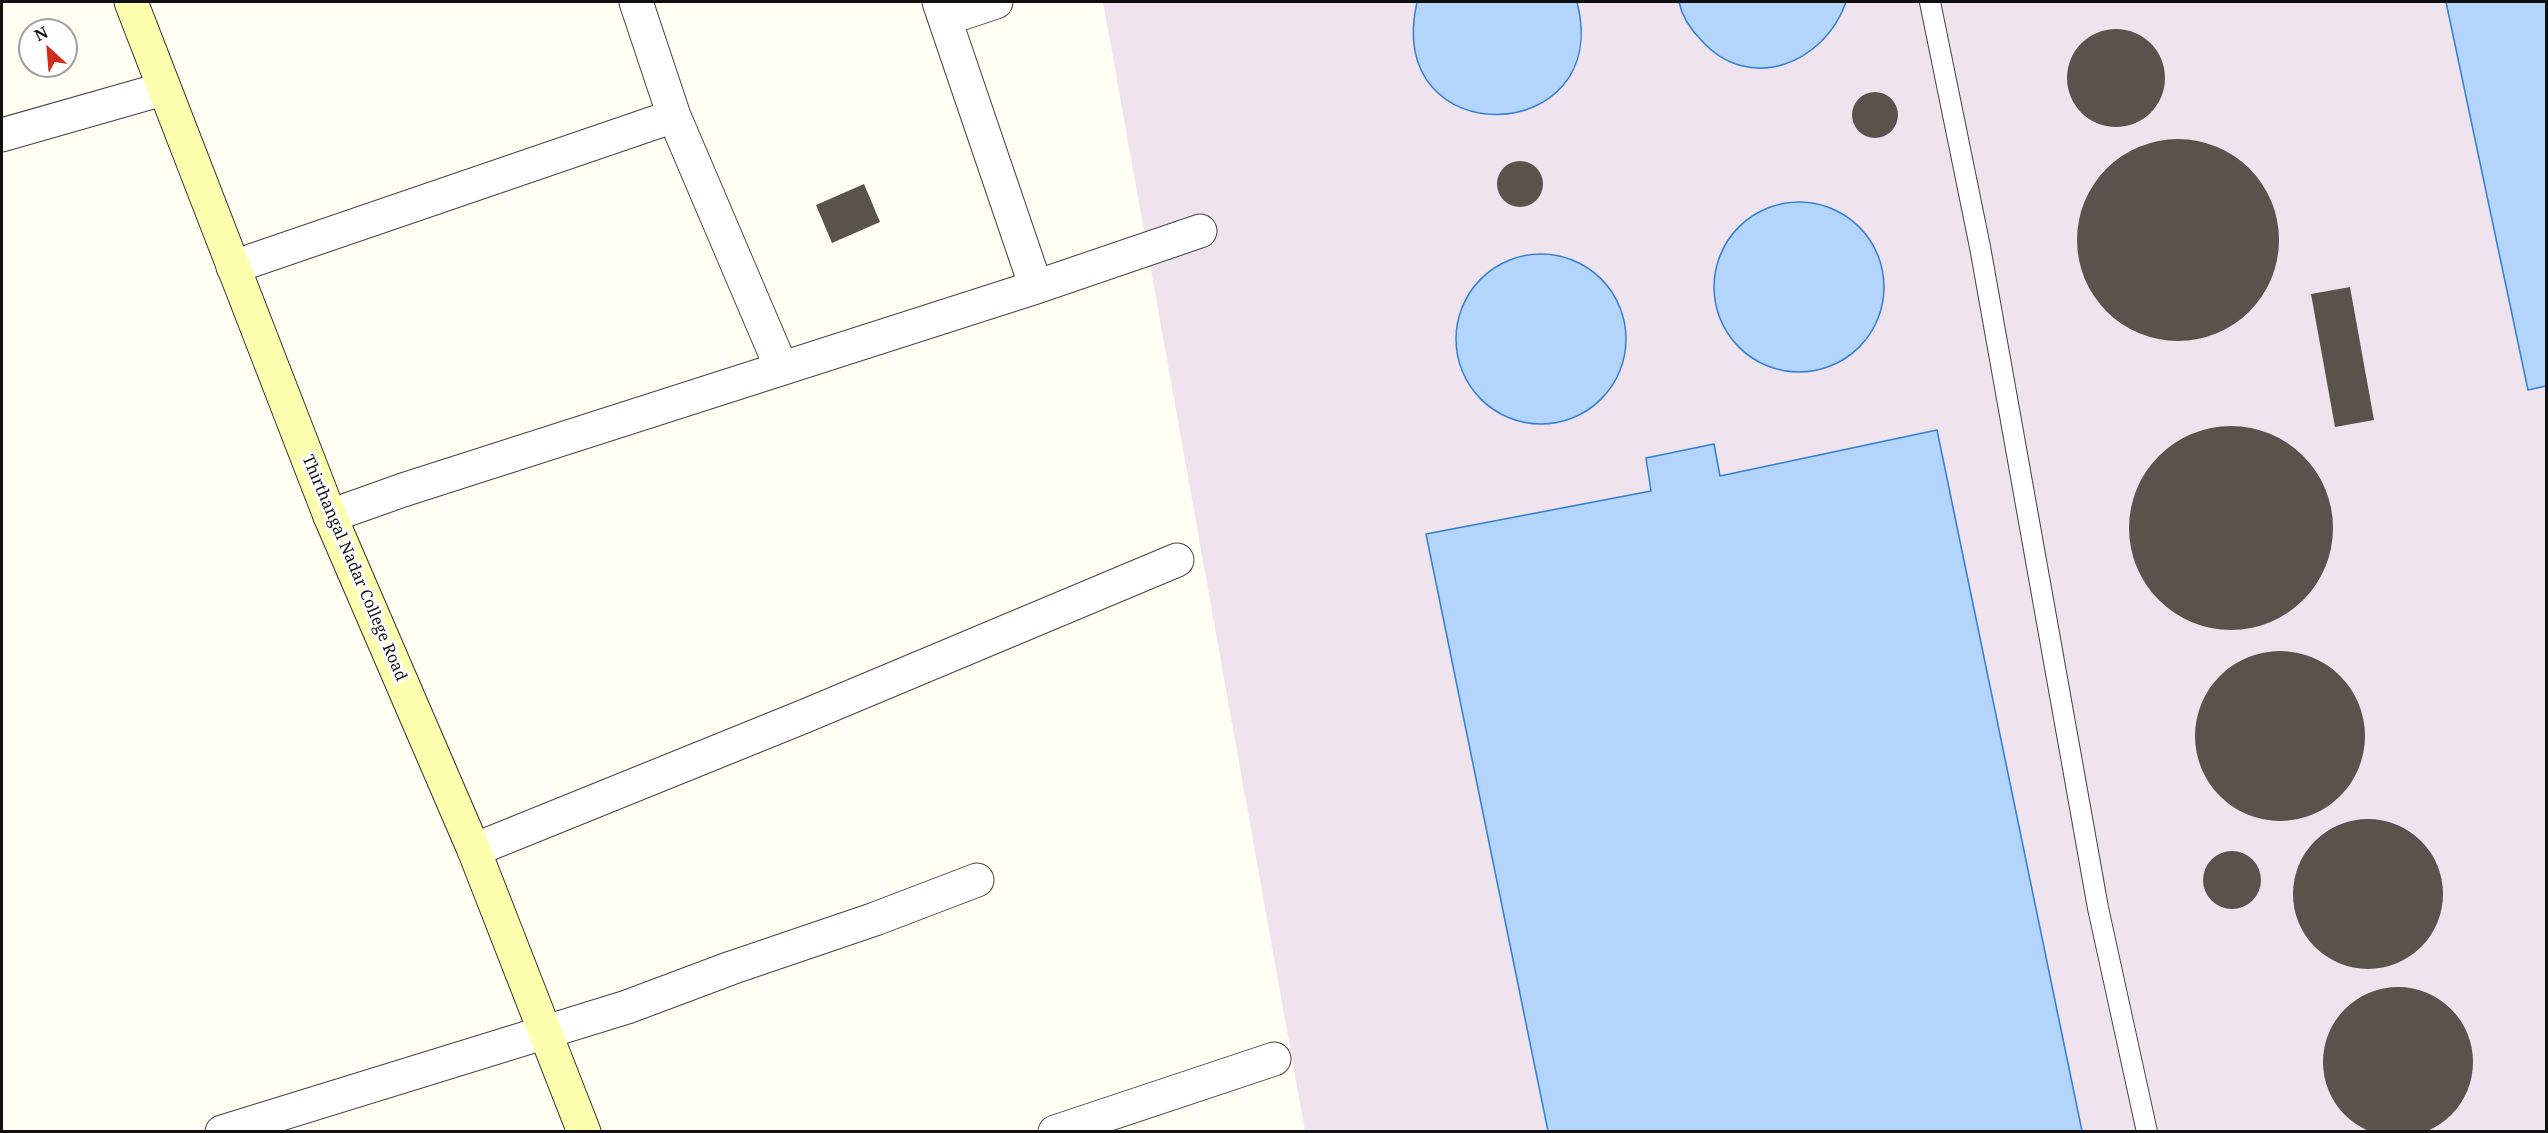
<!DOCTYPE html>
<style>
body{margin:0}
#map{position:relative;width:2548px;height:1133px;overflow:hidden;background:#fffef3;font-family:"Noto Serif",serif}
canvas{display:block}
.frame{position:absolute;inset:0;border:3px solid #101010;pointer-events:none}
.north{position:absolute;left:18px;top:18px;width:60px;height:60px;box-sizing:border-box;background:#fff;border:2px solid #9f9f9f;border-radius:50%;rotate:334deg;font-size:16px;font-weight:700;line-height:24px;text-align:center;color:#101010}
.north::after{content:'';display:block;margin:auto;width:21px;height:27px;background:#cd2e1b;clip-path:polygon(50% 0,100% 100%,50% 72%,0 100%)}
</style>
<div id="map">
<canvas width="2548" height="1133"></canvas>
<div class="frame"></div>
<div class="north">N</div>
</div>
<script>
const ctx = document.querySelector('canvas').getContext('2d');
ctx.lineJoin = 'round';
function fillPath(path, color) { ctx.fillStyle = color; ctx.fill(path, 'evenodd'); }
function trace(path, color, width, dash) { ctx.strokeStyle = color; ctx.lineWidth = width; ctx.lineCap = dash ? 'butt' : 'round'; ctx.setLineDash(dash || []); ctx.stroke(path); }
function drawText(font, color, halo, rows, align = 'center') {
  ctx.font = font + ' "Noto Serif",serif'; ctx.lineWidth = 6; ctx.setLineDash([]); ctx.textBaseline = 'middle'; ctx.strokeStyle = halo; ctx.fillStyle = color; for (const [text, x, y, turn = 0] of rows) {
    ctx.save(); ctx.translate(x, y); ctx.rotate((+turn || 0) * Math.PI / 180); ctx.textAlign = isNaN(turn) ? turn : align; if (halo) ctx.strokeText(text, 0, 0); ctx.fillText(text, 0, 0); ctx.restore();
  }
}
const industrial = new Path2D(`
 M1103,2h1443v1129h-1241z`);
const water = new Path2D(`
 M1417,2h160c38,146 -195,154 -160,0z
 M1679,2h167c-21,61 -96,92 -144,39 -11,-11 -20,-24 -23,-39z
 M2446,2h100v384l-18,4z
 M1714 287a85 85 0 1 1 170 0a85 85 0 1 1-170 0Z
 M1456 339a85 85 0 1 1 170 0a85 85 0 1 1-170 0Z
 M1937,430l145,701h-534l-122,-597 225,-43 -5,-33 68,-14 6,32z`);
const building = new Path2D(`
 M2067 78a49 49 0 1 1 98 0a49 49 0 1 1-98 0Z
 M1852 115a23 23 0 1 1 46 0a23 23 0 1 1-46 0Z
 M2077 240a101 101 0 1 1 202 0a101 101 0 1 1-202 0Z
 M1497 184a23 23 0 1 1 46 0a23 23 0 1 1-46 0Z
 M864,184l16,38 -48,21 -16,-38z
 M2350,287l24,133 -39,7 -24,-133z
 M2129 528a102 102 0 1 1 204 0a102 102 0 1 1-204 0Z
 M2195 736a85 85 0 1 1 170 0a85 85 0 1 1-170 0Z
 M2293 894a75 75 0 1 1 150 0a75 75 0 1 1-150 0Z
 M2203 880a29 29 0 1 1 58 0a29 29 0 1 1-58 0Z
 M2323 1062a75 75 0 1 1 150 0a75 75 0 1 1-150 0Z`);
const lane = new Path2D(`
 M1930,2l50,245 118,661 49,224`);
const street = new Path2D(`
 M636,2l38,114 107,251
 M939,2l97,285
 M945,19l51,-17
 M2,135l161,-46
 M233,267l441,-151
 M330,516l73,-26 633,-203 164,-56
 M474,850l331,-134 372,-156
 M222,1132l405,-125 104,-39 144,-49 102,-39
 M1055,1132l219,-73`);
const secondary = new Path2D(`
 M131,2l199,514 144,334 110,282`);
const streetNames = [
 ["Thirthangal Nadar College Road",354,568,67]
];
fillPath(industrial, '#efe4ee');
fillPath(water, '#b3d5fb');
trace(water, '#347ed8', 1.5);
fillPath(building, '#5a534b');
trace(lane, '#434343', 22);
trace(street, '#434343', 35);
trace(secondary, '#323232', 35);
trace(lane, '#fff', 20);
trace(street, '#fff', 33);
trace(secondary, '#fcffae', 33);
drawText('16px', '#101010', '#fff', streetNames);
</script>
